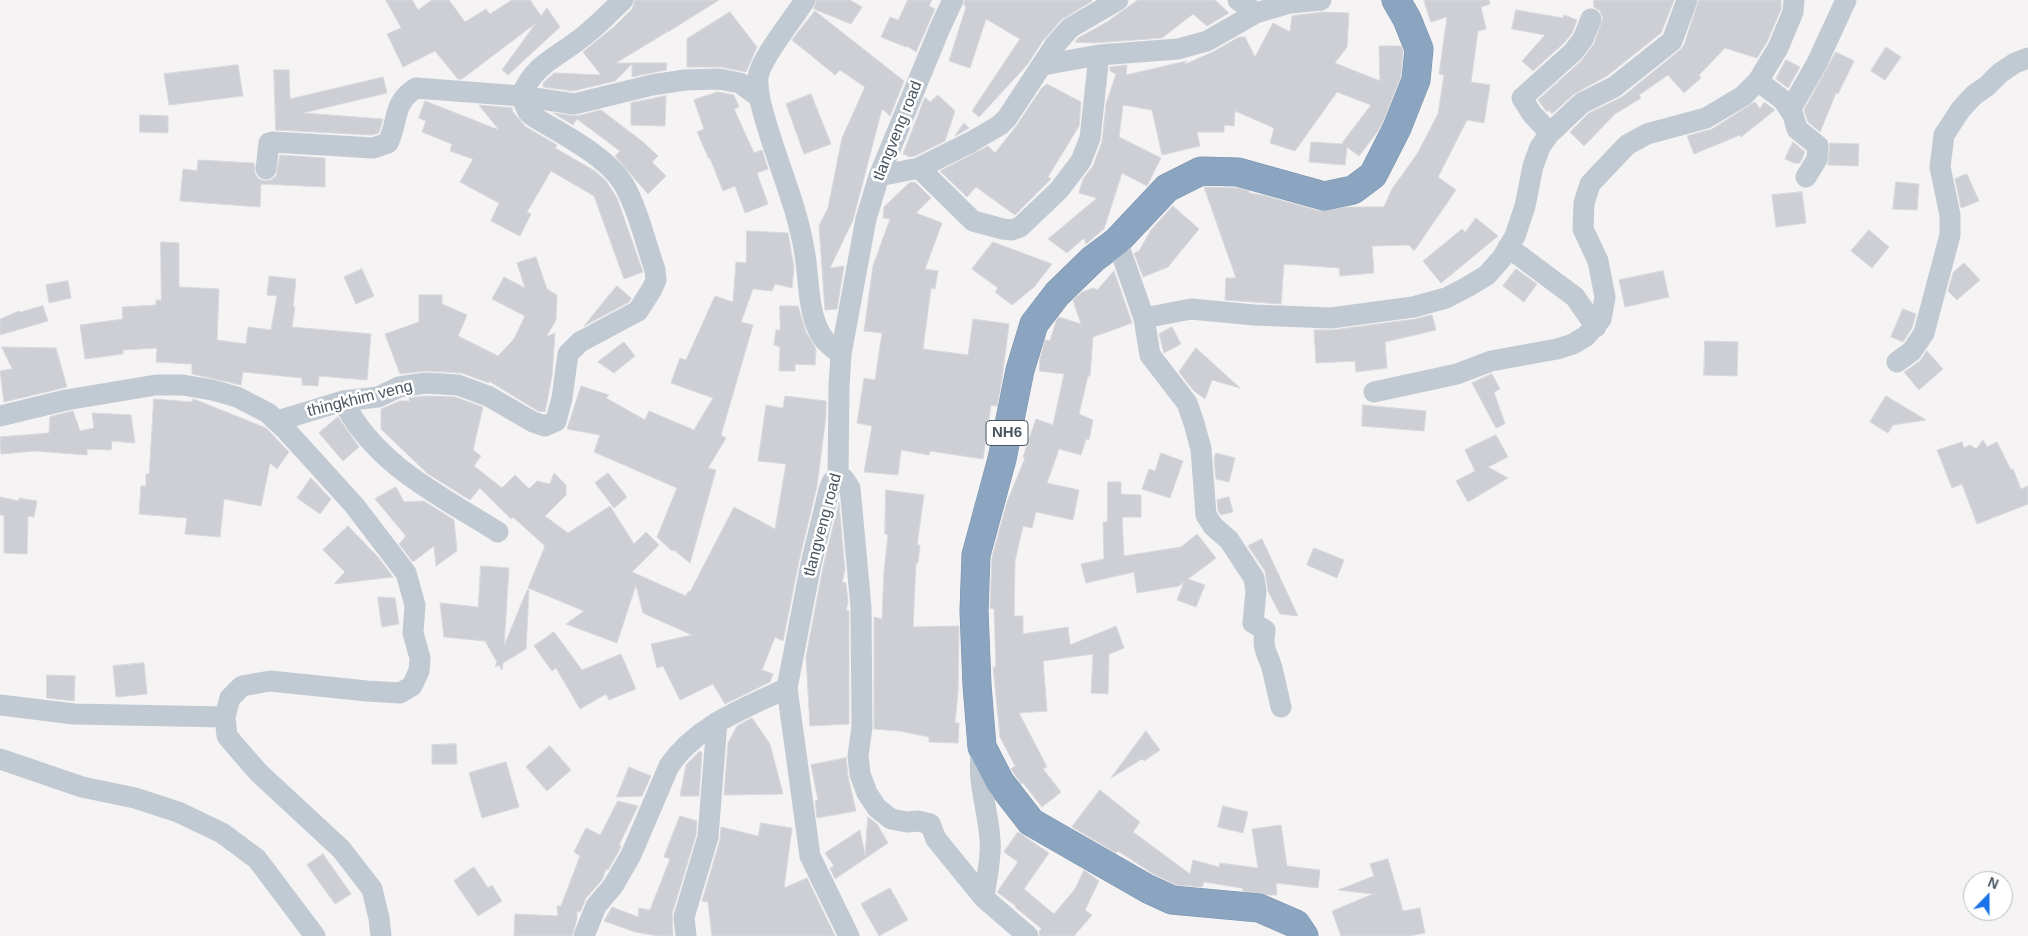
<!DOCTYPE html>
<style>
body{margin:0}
#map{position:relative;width:2028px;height:936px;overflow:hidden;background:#f5f3f3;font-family:Arial,sans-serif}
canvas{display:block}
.north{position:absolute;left:1963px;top:871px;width:50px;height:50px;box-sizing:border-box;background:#fff;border:1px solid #b7bbc0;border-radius:50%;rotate:22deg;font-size:14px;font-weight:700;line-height:20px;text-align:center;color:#4a5661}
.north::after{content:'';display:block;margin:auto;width:18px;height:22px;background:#1a73e8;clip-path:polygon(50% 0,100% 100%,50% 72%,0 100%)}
</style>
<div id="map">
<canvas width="2028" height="936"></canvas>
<div class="north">N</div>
</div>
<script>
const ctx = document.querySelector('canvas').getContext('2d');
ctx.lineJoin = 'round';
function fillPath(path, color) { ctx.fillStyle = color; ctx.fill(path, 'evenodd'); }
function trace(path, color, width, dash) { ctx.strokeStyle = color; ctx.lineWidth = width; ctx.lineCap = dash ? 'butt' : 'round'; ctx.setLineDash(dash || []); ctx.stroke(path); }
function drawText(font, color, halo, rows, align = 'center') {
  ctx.font = font + ' Arial,sans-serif'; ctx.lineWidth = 5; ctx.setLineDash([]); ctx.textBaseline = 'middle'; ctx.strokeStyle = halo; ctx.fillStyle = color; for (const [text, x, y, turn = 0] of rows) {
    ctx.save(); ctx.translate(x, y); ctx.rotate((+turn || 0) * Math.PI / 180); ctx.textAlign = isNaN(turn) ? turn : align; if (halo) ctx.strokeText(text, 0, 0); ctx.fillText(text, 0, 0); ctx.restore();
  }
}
const building = new Path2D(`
 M386,0h26l6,10 14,-10h17l16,22 21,-13 4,5 22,-14h18l11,16 6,-8 13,19 -52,48 -6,-5 34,-47 -74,56h-4l-23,-28 -32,16 -16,-33 14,-6z
 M635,0h84l-51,32 -1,-2v2l-51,31h51l-1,7 -34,7v-13l-17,17 -42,10 -30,-4v-4l11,-10 47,2 -18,-23 33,-27 16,-16z
 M817,0h33l12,7 -11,17 -37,-15z
 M908,0h24l-3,6 6,3 -19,43 -9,-6 -1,1 -25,-10 9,-20 8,3z
 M965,0h127v1l-31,19 -18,21h-2l1,1 -15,23 -48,52 -7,-6 48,-72 -34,-20 -16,49 -21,-7 17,-54 -2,-2z
 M1138,0h77l14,13 -22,13 -14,-12 -31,24 -69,5 -18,-1 3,-4 29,-16z
 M1424,0h65l1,4 -9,3 5,22 -8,2 -7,51 19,3 -6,38 -17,-3 -29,57 18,13 -42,61 -5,-6 -37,1 2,27 -34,3 -1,-8 -55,-4 -3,40 -56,-4 1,-22h10l-32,-91 35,1 10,3v2l13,2 58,16 27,-4h37l8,-18 25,-35 21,-40 6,-39 -5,-1 8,-57 -16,5z
 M1594,0h80l-13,33 -54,43 -33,18 -22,20 -3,-4 -2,2 -9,-12 43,-39 13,-17 9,-26 -3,-7 -6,-4z
 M1699,0h82v9l-14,33 -10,16 -32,-10 -26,27 2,3 -17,15 -16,-18 -29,20 2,3 -26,16 -31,32 -14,-14 19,-19 33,-16 58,-47 4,-5z
 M1516,10l47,8 1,-3 13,5 -5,13 -8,10 -31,28 -11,-10 23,-26 -33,-6z
 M815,11l89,70 -14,35 -8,-7 -29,111 -23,48 14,-2 -7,43 -12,1 -6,-84 9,-18 14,-70 23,-51 -25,-17 -5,5 -43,-35z
 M730,12l27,35 -11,25 -25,-5h-34v-28z
 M1323,12l26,1 -2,34 -12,16 45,18 -1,-35h22l2,5 -2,25 -18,46 -5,9 -19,25 -12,-9 -2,18 -36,-3 2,-20 32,2 -1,-1 29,-38 -34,-13 -42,59 -25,-8 4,-15 -39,-17 -1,15 -10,-1v7h-27l3,14 -38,9 -10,-45 -29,-5 -4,32 42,21 -14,28 -25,-13 -18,56 -18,15 -2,-6 -17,15 -19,-14 49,-41 -18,-5 4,-14 10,-13 9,-24 4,-38 10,-30 -6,-3v-4l17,-2 -1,10 61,-14 -4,4 30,-13 26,-15h6l10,20 18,-34 17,9 2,-16z
 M1886,47l15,10 -16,23 -14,-9z
 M1836,52l18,9 -16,33 -2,-1 -16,39 -12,-10 -4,-12z
 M1786,60l14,7 -12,21 -12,-9z
 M238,65l5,31 -74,9 -5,-31z
 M274,70h15l1,29 93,-22 4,16 -84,20 80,6 -4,14 -8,2 -95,-5z
 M1047,84l34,18 -2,24 -31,51 3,2 -36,36 -39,-28 -9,10 -27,-26 48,-25 7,7 22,-28 24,-36z
 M718,92l16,3 5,12 -5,2 20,44 8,-3 6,19 -11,4 11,31 -23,9 -10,-27 -12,5 -13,-33 -1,1 -12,-27 7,-3 -10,-29z
 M811,94l20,50 -27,10 -18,-50z
 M938,95l17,16 -10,30 -30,15 -5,1 -7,-3 22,-57 5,5z
 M666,96l-1,30 -34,-1v-22z
 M425,101l74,29 -20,-25 34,3 -1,3 14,16 31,18 -2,3 40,23 11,10 11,17 26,74 -19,7 -30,-83 -43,-25 -24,41 4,2 -11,22 -29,-15 8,-18 -39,-21 13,-23 -23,-8 2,-7 -30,-12 4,-11 -7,-3z
 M1755,102l5,7 4,-7 11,8 -34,27 -1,-2 -46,19 -7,-18 25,-7z
 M601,110l42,32 15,14 -6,6 14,14 -18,18 -33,-38 5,-5 -43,-32 -4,6 -20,-12 24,3z
 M140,115l28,1v17l-28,-1z
 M964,123l5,5 -14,8z
 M1793,142l12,10 -5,11h-6l-9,-4z
 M1830,143l29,1 -1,22 -30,-1z
 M280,155l45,3v29l-64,-3 -1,23 -80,-6 3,-32 14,2 1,-11 56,3 1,11 4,5 6,2 6,-1 5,-4z
 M1967,174l12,27 -18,7 -6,-29z
 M915,182l16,16 -15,15 26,10 -17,46 13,2 -3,18 -4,-1 -8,61 45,6 5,-36 36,5 -7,55 -5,27 -6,-1 -8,54 -53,-8 -1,4 -28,-5 -3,25 -34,-3 8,-46 -15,-3 7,-45 11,2 7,-47 -18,-2 9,-65 17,-47 -7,-1 1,-11 25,-24z
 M1896,182l23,2 -2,26 -24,-1z
 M1802,192l4,31 -30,4 -4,-32z
 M1173,206l26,23 -31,38 -25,10 -9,-24 5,-2 12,-21z
 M1476,218l22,18 -57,47 -18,-22 39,-32 3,3z
 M1869,230l20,17 -17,21 -21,-17z
 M747,231l41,2 6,34 -2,21 -17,-4 -3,7 -19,-2 -12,33 12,3 -32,110 5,3 -18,30 8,2 -26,93 -16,-13 -2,1 -15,-14 20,-49 -83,-36 6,-17 -33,-6 14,-43 28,9 -3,3 39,22 4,-9 45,19 19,-32 -42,-15 9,-25 6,2 29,-64 18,6 3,-40 10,1z
 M161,242l18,1v44l40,2 -2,51 29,4 2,-17 23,3 6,-34 -10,-1 2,-19 27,3 -3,28h2l-3,20 79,7 -4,46 -48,-4 -1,10 -16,-1v-7l-59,-6 -2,13 -49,-11v-10l-36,-2 1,-14 -34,2v4l-38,5 -5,-34 43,-6 -1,-12 34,-2v-5h5z
 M993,242l59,22 -18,23 -22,18 -17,-13 3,-4 -26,-19z
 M536,257l11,32 10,6 -1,25 -10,17 9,-4 -3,43 -7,36 -7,-1 -49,-30v2l-27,-10 -35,-2 -27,3 -15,-40 34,-12v-27h23v9l25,11 -9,21 40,20 16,-17 11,-23 -33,-17 12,-22 21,11 -8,-25z
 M1964,263l16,17 -23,20 -9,-9 5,-18z
 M362,269l12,27 -18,8 -12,-27z
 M1516,269l21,15 -13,18 -21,-16z
 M1114,271l18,52 -39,14 -3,39h-2l-9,38 14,6 -4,20 -3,-1 -5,16 -22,-6 -12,34 32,7 -6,30 -37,-8 -4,16 -9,-2 -8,35 -1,55h9v18l45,-7 2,18 46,-19 8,22 -15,6 -1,40 -17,-1 2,-39 -50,7 4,50 -28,2 28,54 -4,2 18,23 -19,15 -19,-24 -2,1 -10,-15 4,-3 -15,-29 -7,-70h3l-2,-58 -4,-1 2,-51 15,-55 18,-44 -2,-1 13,-38 17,6 11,-51 -25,-3 1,-12 5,-19 5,1 6,-20 3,-4 22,7 -8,-24 9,-8 11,-4 4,2z
 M1663,271l6,26 -44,10 -6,-27z
 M68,281l3,17 -22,5 -3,-18z
 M617,286l14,12 -2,4 -45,24z
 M43,306l5,15 -48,14v-16l19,-8 1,1z
 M780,306h18l8,26 10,17 -1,16 -20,-1v7h-16l1,-24 -6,-2 2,-15h4z
 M1903,309l13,5 -4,14 -9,14 -12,-5z
 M1432,315l4,15 -51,12 2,26 -31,4 -1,-11 -39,2 -2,-33h19l82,-11z
 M1172,327l9,17 -17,9 -5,-19z
 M1705,341l33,1 -1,34 -33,-1z
 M624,342l11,14 -21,17 -16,-11z
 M2,347l54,1 11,39 -63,15 -4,-31 12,-2z
 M1196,348l44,40 -28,-8 -7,19 -11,-8 -15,-19z
 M1927,351l16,18 -24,21 -15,-18 16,-11z
 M1492,374l8,15 -6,3 11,32 -9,4 -24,-45z
 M427,396l28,1 28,10 -10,43 8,6 -7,10 28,22 13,-13 14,14 8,-8 13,3 4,-11 12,12v10l-21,21 23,17 42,-27 24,38 12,-12 13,13 -27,27 54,24 2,-5 2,1 44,-85 41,22 11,-65 -28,-3 8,-56 17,3 2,-12 41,5v15l-9,70 -18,75 -16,80 -8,-4 -13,33 11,4 -3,8 -45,22 -12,-20 -33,16 -17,-34 -6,2 -6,-24 41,-9 -49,-22 -7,-28 -19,58 -51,-19 18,-13 -56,-23 17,-42 -32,-29 -2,2 -31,-31 -10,12 -42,-26 -47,-45v-20l19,-8h10l-1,-3z
 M1886,396l40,24 -33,5 -5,8 -18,-11z
 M154,399l38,3v-3l4,1 70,28 23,24 -12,17 -7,-6 -9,43 -37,-7 -4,38 -35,-3 2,-16 -48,-4 2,-28h5v-12h3z
 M1363,405l63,6 -2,20 -62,-5z
 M73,411l7,20 14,-3 -2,-15 39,2 4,28 -23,-2 -1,9 -24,-1v6l-52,-4 -34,3 -1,-17 49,-4 1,-16z
 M338,417l21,30 -16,14 -24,-28z
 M1496,435l12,22 -20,10 20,11 -40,24 -12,-21 19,-10 -10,-21z
 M1983,440l4,7 10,-5 14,28 2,-1 8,20 7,-3v18l-51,20 -15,-40 -10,4 -15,-38 25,-8 2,6 6,-3 6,4z
 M1161,453l22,8 -13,37 -28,-9 7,-20 6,2z
 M1216,453l19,5 -6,24 -13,-3 -2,-20z
 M608,473l19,24 -13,11 -19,-25z
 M311,478l20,21 -11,15 -23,-16z
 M1108,482h13v12l20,1v22h-19l2,39 57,-9 16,-13 19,24 -28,21 17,6 -9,22 -19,-7 7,-18 -5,4 -42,7 -3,-21 -48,11 -5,-19 23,-5 -1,-37h4z
 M396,487l8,15 20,-1 30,19 3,31 -21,15 -2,-20 -21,16 -14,-18 7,-8 -31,-37z
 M886,490l38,5 -7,50h3l-2,18h-2l-3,64 46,-1 -1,66 -3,31h4l-1,20 -29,-1v-5l-30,-6 -25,-2v-112l8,2 2,-47 4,-37 -3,-1z
 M0,497l19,4v-3l18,3 -3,16 -6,-1 -1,38 -23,-1v-38h-4z
 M1229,497l4,15 -12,3 -3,-4 -1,-11z
 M839,503l6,67 -3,12 4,1 2,19 -2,8 3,1v113l-39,2 -4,-69 17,-90z
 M348,526l30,31 15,20 -59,7 11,-12 -22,-22z
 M1262,539l36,77 -18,-2 -12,-23 -3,-20 -17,-25z
 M1314,548l30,12 -7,18 -30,-13z
 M481,566l28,2 -5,78 23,-56h2l-3,59 -23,14 -1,7 -3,-5 -4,2 2,-5 -12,-21 -41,-4 -4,-34 38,4z
 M378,597l17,1 4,26 -17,3z
 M554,632l28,38 39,-16 15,35 -27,11 -3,-6 -26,15 -24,-41 -4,3 -18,-25z
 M144,663l3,31 -31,3 -3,-31z
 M47,675l28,1 -1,25 -27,-3z
 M752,718l18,26 13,50 -59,1 4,-52 9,-17z
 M1146,731l14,19 -16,11 -2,-2 -31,19z
 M456,744l1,20h-25v-19z
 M550,746l21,24 -24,21 -21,-24z
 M700,751l2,2 -3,43h-19l6,-31z
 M846,758l2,18 8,35 -39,7 -2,-17 3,-1 -7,-35z
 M506,762l13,45 -37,11 -13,-45z
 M629,767l22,9 -9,20 -25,1z
 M1100,790l40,32 -7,10 57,42 3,-14 26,7 1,-4 38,5 -6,-39 29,-4 6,41 33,4 -2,18 -42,-5 1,12h-8l-26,-4 -1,-3 -38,-6 -2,5 -26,-2 -21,-10 -37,-24 -2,2 -44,-26z
 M618,801l20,5 -19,39 2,1 -1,3 -12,21 -2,-1 -4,11 -16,18 -6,14 -3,-1v8l-5,17h-58l1,-22 43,2 -1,-10h4l19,-50 -6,-4 12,-24 14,7z
 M1223,806l25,6 -5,21 -25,-6z
 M680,816l17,5 -1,14 -24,79 1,22h-15l-23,-4 -31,-11 8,-14 26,10 1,-9 11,2 20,-51 -6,-2z
 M868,817l9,7 11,19 -53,36 -5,-11 4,-2 -9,-13 35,-23 5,25z
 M761,823l31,5 -8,60 23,-10 28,58h-123l-4,-34 -6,-1 18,-61 1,-13 37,9z
 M1018,832l31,21 -25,36 30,25 21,-25 9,-19 15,11 -14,29 7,5 -18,21h-34l-1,-5 3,-2 -27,-22 1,-1 -19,-14 21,-30 -14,-10z
 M323,854l28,40 -16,10 -28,-39z
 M1388,859l15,52 17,-3 5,25 -17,3h-67l-9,-25 41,-17 -35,-4 36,-14 -4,-12z
 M474,867l14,21 4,-3 10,16 -24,15 -24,-35z
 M890,888l18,32 -29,16 -18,-32z`);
const minor = new Path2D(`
 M805,0c-11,18 -45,59 -47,77 -1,18 5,35 10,52 12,40 29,79 36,120 5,25 3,53 13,78 5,13 13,19 24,27
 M1238,0l18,13
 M1043,65l56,-10 79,-6 29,-8 49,-28 34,-10 31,-3
 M1758,81l25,19 10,15 4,14 21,17 -1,13 -11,18
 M1790,110l27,-47 29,-63
 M1550,133l-18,-19 -10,-16 51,-46 10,-13 8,-20
 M919,168l54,53 30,8 9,1 8,-3 39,-37 22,-29 9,-23 9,-83
 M266,169l3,-26 4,-1 100,6 15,-5c11,-23 4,-40 28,-55l105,8 53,8 78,-19 33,-5 34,-1 21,4 19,14
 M879,176l40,-8 52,-26 29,-17 7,-7 48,-73 15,-17 48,-28
 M1117,241l27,77 6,37 37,48 7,20 7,26 5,66 7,11 16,14 25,38 2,13 -3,32 12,7c-3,21 2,21 7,38 3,13 6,26 9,39
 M1508,247l67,50 21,30
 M1144,318l47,-9 63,6 77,3 82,-11 33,-9 23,-12 18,-11 15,-17 13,-22 10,-30 8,-40 7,-19 10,-14 32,-30 32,-16 58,-46 15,-41
 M1897,362l15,-11 12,-18 26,-98v-20l-10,-48 4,-32 17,-26 13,-14 13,-9 13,-13 15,-10 13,-5
 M1374,392l83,-18 34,-13 66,-12 16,-5 13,-8 15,-17 4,-22 -7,-36 -15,-32 1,-26 6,-19 37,-39 20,-11 59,-16 37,-22 15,-15 20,-33 15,-36 1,-12
 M343,401c32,64 98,95 155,131
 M0,416l66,-16 90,-15h27l29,5 25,7 31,16 17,16 69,76 52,68 9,32 -2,28 7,25 -1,13 -7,15 -12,7 -33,-2 -97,-10 -28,5 -12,12 -5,19 2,19 11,13 21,24 82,76 31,40 7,29 2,18
 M277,421l66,-20 35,-4 21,-10 27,-4 32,2 30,11 45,26 12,4 11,-5 6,-23 6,-44 12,-12 58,-31 14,-22 4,-9 -1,-10c-10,-29 -17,-61 -32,-87 -17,-27 -62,-50 -89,-66l-6,-5 -7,-16c14,-34 38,-39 64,-61 13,-10 25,-23 38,-35
 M838,476l6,3 6,9 11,119 1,120 -4,29 2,18 7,19 10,15 14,11 16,3 11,-1 12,3 6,15 48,59
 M0,705l74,9 151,3
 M982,747c-6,34 6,60 8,93 2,18 -4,39 -6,58l44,38
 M0,759l82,28 53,11 43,14 44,21 35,26 58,77
 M584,936l12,-30 17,-20 18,-31 38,-89c28,-41 75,-57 118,-78
 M686,936l-2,-19 24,-80 9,-115
 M849,936l-39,-80 -23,-168 24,-124 18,-74 3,-8 6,-6 1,-90 2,-32 25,-135 13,-43 61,-148 13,-28`);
const highway = new Path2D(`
 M1304,936l-8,-12 -37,-16 -87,-8 -24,-11 -117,-67 -31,-40 -18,-35 -5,-62 -3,-74 2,-56 26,-96 18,-89 14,-46 23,-30 36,-35 24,-18 50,-53 34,-17 37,1 86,24 29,-6 20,-15 24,-47 19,-48 3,-31 -12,-30 -11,-19`);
const shields = [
 [1007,433,42]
];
const shieldNames = [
 ["NH6",1007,433]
];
const streetNames = [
 ["tlangveng road",898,131,-68],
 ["thingkhim veng",360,399,-14],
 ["tlangveng road",823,525,-75]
];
fillPath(building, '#cdcfd5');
trace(building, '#d7d9de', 1);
trace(highway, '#7690ad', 29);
trace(minor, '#c1cad2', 21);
trace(highway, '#8ba5c1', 28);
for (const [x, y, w] of shields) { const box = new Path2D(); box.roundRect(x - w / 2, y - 12.5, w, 25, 4); ctx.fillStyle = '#fff'; ctx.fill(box); trace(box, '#4a5661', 1); }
drawText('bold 15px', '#4a5661', null, shieldNames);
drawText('16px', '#4a5661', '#fff', streetNames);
</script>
